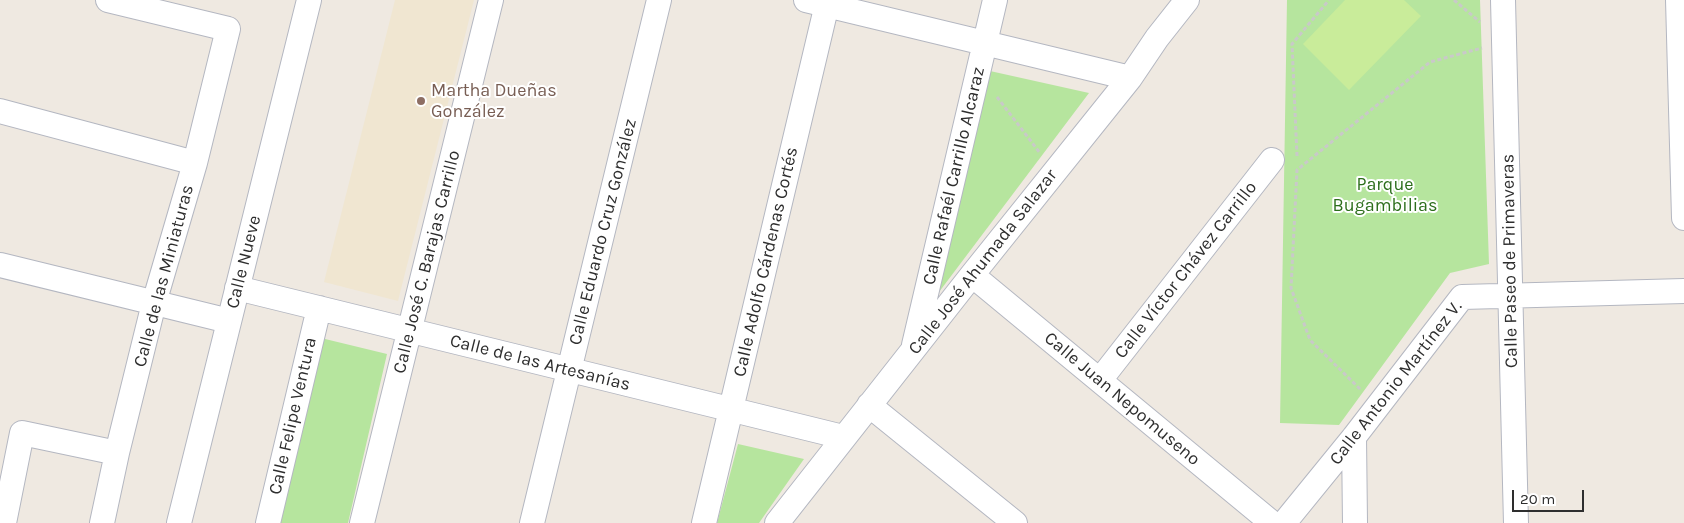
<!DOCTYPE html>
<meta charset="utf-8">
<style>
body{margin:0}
#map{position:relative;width:1684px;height:523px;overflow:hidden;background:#efe9e1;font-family:Karla,sans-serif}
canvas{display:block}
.scale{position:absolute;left:1512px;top:490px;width:72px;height:22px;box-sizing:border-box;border:2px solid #2e2e2e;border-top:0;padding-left:6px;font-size:15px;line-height:18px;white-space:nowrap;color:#2e2e2e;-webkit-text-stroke:4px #fff;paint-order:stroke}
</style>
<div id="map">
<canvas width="1684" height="523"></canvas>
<div class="scale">20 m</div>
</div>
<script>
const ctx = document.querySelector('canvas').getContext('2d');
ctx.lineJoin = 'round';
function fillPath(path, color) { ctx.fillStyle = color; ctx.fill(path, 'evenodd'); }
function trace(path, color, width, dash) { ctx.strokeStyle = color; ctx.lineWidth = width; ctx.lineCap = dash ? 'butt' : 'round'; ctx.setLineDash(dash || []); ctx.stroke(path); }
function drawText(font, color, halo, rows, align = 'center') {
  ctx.font = font + ' Karla,sans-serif'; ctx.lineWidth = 4; ctx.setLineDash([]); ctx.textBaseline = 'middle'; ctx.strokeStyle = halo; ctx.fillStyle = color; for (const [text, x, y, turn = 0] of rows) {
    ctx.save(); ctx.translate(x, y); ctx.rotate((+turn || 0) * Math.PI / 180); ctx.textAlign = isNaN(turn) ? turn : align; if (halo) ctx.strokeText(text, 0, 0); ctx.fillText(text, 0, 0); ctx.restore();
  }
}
const education = new Path2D(`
 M395,0h79l-76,301 -74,-19z`);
const green = new Path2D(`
 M1287,0h193l9,264 -39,9 -111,152 -59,-2z
 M990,71l99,22 -153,203z
 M321,338l66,16 -39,169h-69z
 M738,444l66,15 -45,64h-42z`);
const pitch = new Path2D(`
 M1345,0h59l17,16 -72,74 -46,-46z`);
const path = new Path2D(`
 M1454,0l26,22
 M997,97l43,56
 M1297,156l-5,-112 37,-44
 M1360,389l-50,-49 -19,-52 6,-118 133,-108 52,-14`);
const minor = new Path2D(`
 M806,0l324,78
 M1503,0l13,523
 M1678,0l6,218
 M0,111l195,52
 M0,265l229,56
 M972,275l300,248
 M237,288l606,149
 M914,345l81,-345
 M1100,380l172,-220
 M869,405l146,118
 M1354,437l1,86
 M4,523l18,-90 95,20
 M102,523l15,-70 37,-150 41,-140 33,-134 -120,-29
 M179,523l130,-523
 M268,523l51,-215
 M362,523l129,-523
 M532,523l127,-523
 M704,523l124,-523
 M777,523l195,-248 158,-197 27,-40 30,-38
 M1284,523l70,-86 108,-140 222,-6`);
const markers = [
 [421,101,5,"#8d6e63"]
];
const educationNames = [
 ["Martha Dueñas",431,91],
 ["González",431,112]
];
const streetNames = [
 ["Calle Rafaél Carrillo Alcaraz",954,176,-77],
 ["Calle Eduardo Cruz González",603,232,-76],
 ["Calle Paseo de Primaveras",1510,261,-91],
 ["Calle Nueve",244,262,-76],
 ["Calle José C. Barajas Carrillo",427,262,-76],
 ["Calle Adolfo Cárdenas Cortés",766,262,-77],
 ["Calle José Ahumada Salazar",983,262,-52],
 ["Calle Víctor Chávez Carrillo",1186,270,-52],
 ["Calle de las Miniaturas",164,276,-75],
 ["Calle de las Artesanías",540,363,14],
 ["Calle Antonio Martínez V.",1396,383,-52],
 ["Calle Juan Nepomuseno",1122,399,40],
 ["Calle Felipe Ventura",293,416,-77]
];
const parkNames = [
 ["Parque",1385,185],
 ["Bugambilias",1385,206]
];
fillPath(education, '#f0e6d1');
fillPath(green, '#b6e59e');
fillPath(pitch, '#c9ec9a');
trace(minor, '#b4b7c1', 26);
trace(path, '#c9c9c9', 3, [4, 2.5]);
trace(minor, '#fff', 24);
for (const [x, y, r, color] of markers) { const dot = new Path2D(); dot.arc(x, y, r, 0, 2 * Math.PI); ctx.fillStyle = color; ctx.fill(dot); trace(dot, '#fff', 2); }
drawText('18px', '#785e54', '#fff', educationNames, 'left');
drawText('18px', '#2e2e2e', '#fff', streetNames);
drawText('18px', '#2c6e1b', '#fff', parkNames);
</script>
